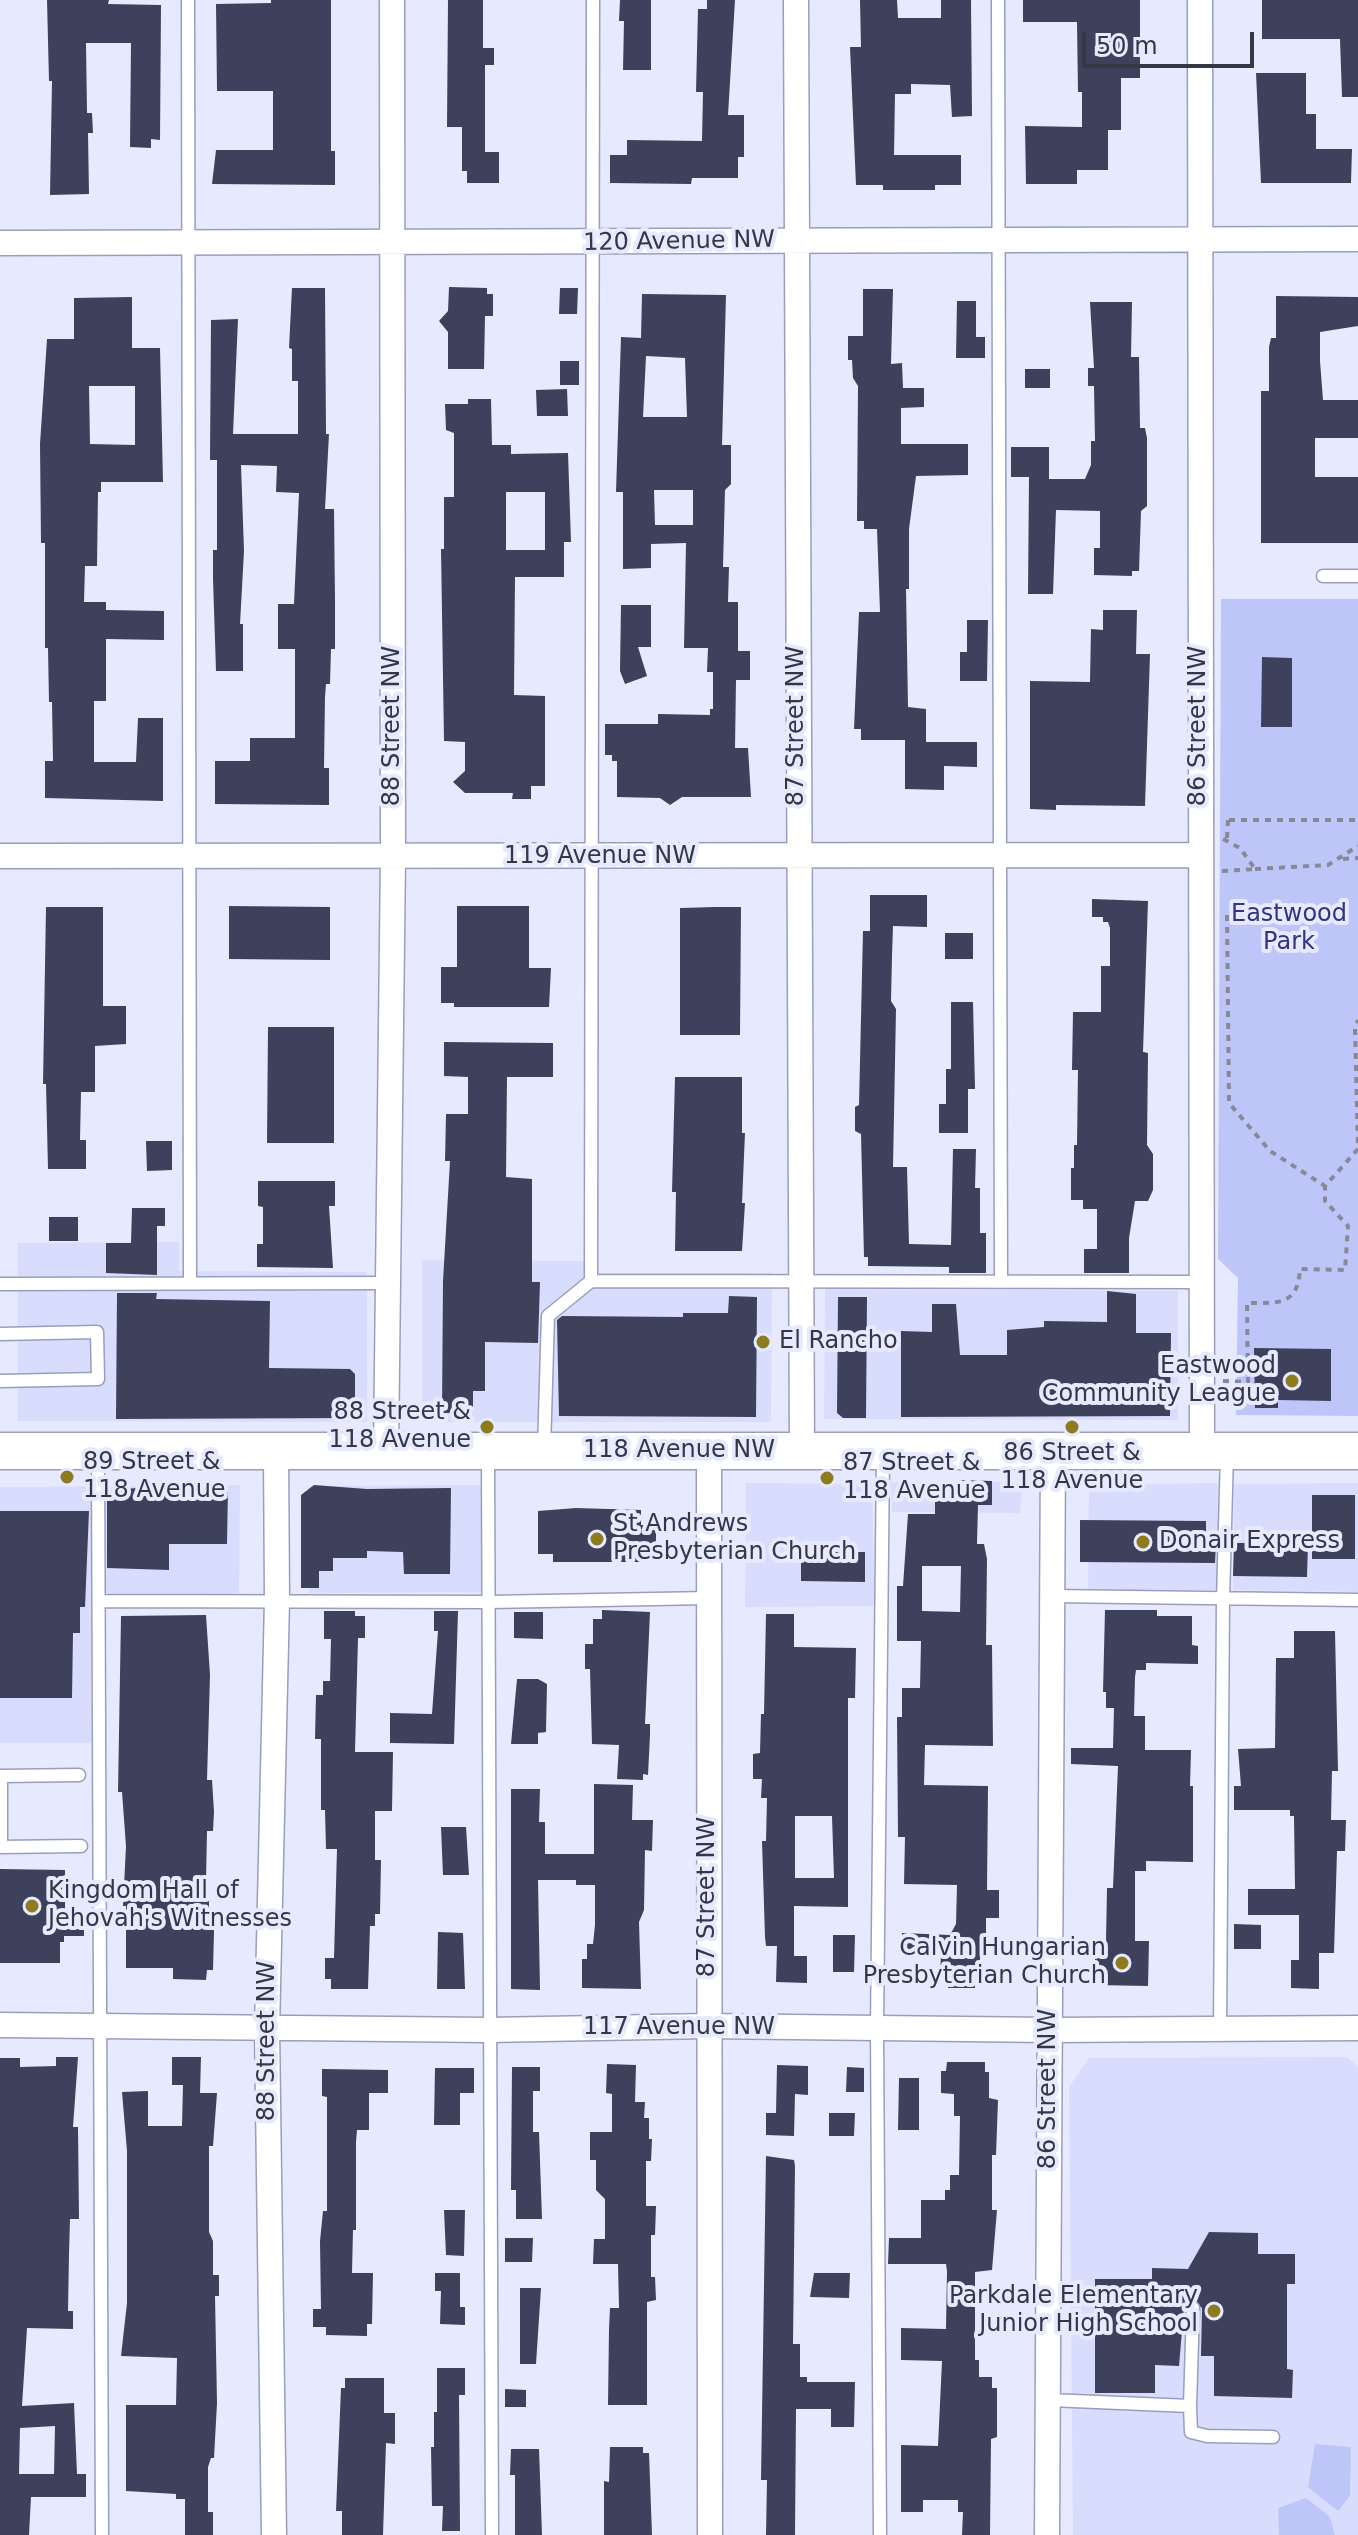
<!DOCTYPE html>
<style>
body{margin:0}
#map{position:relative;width:1358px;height:2535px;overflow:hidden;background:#e7eafe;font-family:"DejaVu Sans",sans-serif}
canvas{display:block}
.scale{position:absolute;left:1082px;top:32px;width:172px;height:36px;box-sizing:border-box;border:4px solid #353744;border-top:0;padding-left:10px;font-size:24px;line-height:28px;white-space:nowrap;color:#353744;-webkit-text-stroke:6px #e7eafe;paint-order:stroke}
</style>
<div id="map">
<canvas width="1358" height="2535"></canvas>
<div class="scale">50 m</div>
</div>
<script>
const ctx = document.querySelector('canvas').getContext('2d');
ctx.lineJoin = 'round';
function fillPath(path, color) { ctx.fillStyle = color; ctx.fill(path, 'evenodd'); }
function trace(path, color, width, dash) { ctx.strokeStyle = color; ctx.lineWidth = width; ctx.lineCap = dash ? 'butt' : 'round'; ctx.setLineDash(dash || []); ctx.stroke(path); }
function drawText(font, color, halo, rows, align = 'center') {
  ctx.font = font + ' "DejaVu Sans",sans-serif'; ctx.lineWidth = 8; ctx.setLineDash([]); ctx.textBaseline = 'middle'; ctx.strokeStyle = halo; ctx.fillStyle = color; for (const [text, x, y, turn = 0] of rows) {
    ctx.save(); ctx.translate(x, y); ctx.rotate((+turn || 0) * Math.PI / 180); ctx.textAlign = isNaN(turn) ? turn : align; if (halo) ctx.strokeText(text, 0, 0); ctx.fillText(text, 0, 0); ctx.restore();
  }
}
const built = new Path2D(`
 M179,1242v29l188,1v150l-349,-1v-178z
 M422,1260l162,1v12h188l-1,149h-349z
 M825,1289l353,2v129l-354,-1z
 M891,1482h125l6,8 -2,23 -128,-1z
 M746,1483l126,1 3,122 -130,1z
 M1218,1483v107l-130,1 1,-106z
 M1358,1483v109l-125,-2 1,-106z
 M240,1485l-1,111 -148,-3v150h-91v-256z
 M484,1485l1,107 -176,1 -1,-107z
 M1347,2057l11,10v468h-285l-4,-448 20,-29z`);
const green = new Path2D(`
 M1221,599h137v817l-122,-1 2,-137 -20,-19z
 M1315,2444l36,3 -1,49 -12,15 -30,-24z
 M1306,2498l24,19 5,18h-56l-1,-27z`);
const building = new Path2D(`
 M47,0h62l-1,4 53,1 -1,135 -9,-1v9l-21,-1 1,-104h-45l1,70h5l1,20h-5l1,61 -39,1 2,-114h-3z
 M271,0h60v151h4v34l-123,-1 4,-34h57v-59h-56l-1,-87 55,-1z
 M448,0h35v48h11v17h-9v87h14v31h-32v-12h-5v-44h-15z
 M620,0h31v70h-28l1,-49h-5z
 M707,0h28l-7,115h16v42h-6v21h-46l-1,6 -81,-1v-28h17v-15l75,1 1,-49h-7l2,-83h9z
 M860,0h37l1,18h43v-18h30l1,116 -20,1 -2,-32 -39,-1v10h-16l-1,61h67v30h-26v5h-52v-5h-27l-6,-138h11z
 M1023,0h117v78h-19v52h-13v40h-31v14h-51l-1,-58 57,1v-35h-4l-1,-70h-54z
 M1262,0h96v97h-16l-2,-58h-78z
 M1256,73h50v41h10v35h36l-1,34h-90z
 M449,287l38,1v6h6v22h-8l-1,53h-36v-37l-9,-11 9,-10z
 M292,288h33l1,146h3l-4,75h9l1,93v47h-4l-1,35h-4l-1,13 -1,71h5v37l-114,-1v-43h35v-23h45v-89h-17v-45h16l5,-111 -23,-1 1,-26 -36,-1 3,86 -4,73h3v47h-27l-3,-92v-29h4v-90h-7l1,-140 27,-1 -5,115h65v-53h-6v-32l-3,-1z
 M560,288h18l-1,26h-18z
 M863,289h30l-2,75 11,-1 1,25h21v19l-23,1v36h67v31l-52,1 -7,53v60h-3l2,118 18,2v33h51v25l-33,-1v24l-39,-1v-49h-44v-11h-7l5,-117h21l-3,-83h-13v-8h-7l1,-135 -5,-8 -1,-18h-4v-24h15z
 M642,294l84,1 -4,150h9v39l-6,6 -2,77h6l-1,35h10v49h12v29h-14l-1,68h13l3,49h-69l-12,8 -10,-7 -43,-1v-36h-5v-6h-7v-31h53v-10l52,1v-6h3v-37h-6l1,-24h-24l2,-105 -35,1v24l-28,1v-77h-7l5,-155 20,1zM646,356l39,2 2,59h-44zM654,490h39v35h-38z
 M1276,296l82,1v29l-38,6v29l3,39h35v38h-43v39h43v66h-97v-152h8v-44l2,-9h5z
 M132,297v51h28l3,134h-62v10h-3l-1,74h-12l-1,36h22v8l58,1v29l-58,-1v62h-12v61h42l2,-44h25v83l-118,-3v-37h8l-1,-59h-3l-1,-54h-3v-105h-4l-1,-99 7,-105h27v-41zM89,386h46v59l-45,-1z
 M957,301h19v36h9v21h-29z
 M1090,302h42l-1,55h8l1,71h5l2,10v68l-6,5 -2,60h-7v5l-38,-1v-27h6v-37l-44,-1 -3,84h-25l1,-117h-18v-30h38v32h36l6,-14v-24h4l-1,-55h-6v-18h6z
 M560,361h19v24h-19z
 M1025,369h25v19h-25z
 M567,389l1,27h-31l-1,-26z
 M468,399h23l1,46h19v9l57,-1 3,89h-7v35h-49l-1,118 31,1v90h-14v13h-19l1,-6h-48l-12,-11 12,-11v-29l-21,-1 -3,-192h3v-52h10v-64l-8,-3 -1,-26h23zM506,492h39v58h-39z
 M621,605h30v42h-13l9,29 -22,8 -5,-13z
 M1103,610h34l-1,44h14l-5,152 -89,-1v5l-26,-1v-128l60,1 1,-53 12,1z
 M967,620h21l-1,61h-27v-29h7z
 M1262,657l30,1v69h-31z
 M870,895h57v32l-34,-1 -1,30 -1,45 5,8 -3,158h14l2,77 42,1 2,-96h23l-1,39h5v45h6v40h-37v-6l-81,-1v-9h-4l-3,-123 -6,-3v-24l4,-2 4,-174h7z
 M1092,899l56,2 -5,151 5,1 -1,92 6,9v36l-5,11h-13l-6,37v35h-45v-24h13v-40h-14v-9h-12v-32h3v-23h3l1,-75h-6l1,-58h28v-46h9v-38l-2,-6h-5v-5h-11z
 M229,906l101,1v53l-101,-1z
 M457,906h72v62h22l-2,39h-95v-4h-13v-36h16z
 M46,907h57v99h23v38l-31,2v46h-14l-1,48h6v29h-38l-2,-85h-3z
 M715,907h26l-1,128h-60v-127z
 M945,933h28v26h-28z
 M951,1002h22l2,87h-7v44h-29v-29h7v-35h5z
 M268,1027h66v116h-67z
 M444,1042l109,1v34h-46l-1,100 26,2v103h8l-2,61 -53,-1v49h-12v22h-31l1,-132 7,-120h-5l1,-47h22v-37l-24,-1z
 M675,1077h67v56h3l-3,70h3l-3,48h-67l1,-59h-4z
 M146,1141h26v29l-25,1z
 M258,1181h77v25h-6l4,62 -76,-1v-23h6v-37l-5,-1z
 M132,1208h33v18h-8v49l-51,-2v-30h25z
 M49,1217h29v24h-29z
 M1107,1291l29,3v39h35l-1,83 -269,1v-86l31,1v-28h24l4,51h47v-25l37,-3v-6l63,1z
 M117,1293h40l-1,6 114,2 -1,67 81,1 5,5v44l-239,1z
 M729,1296l28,1 -1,120 -197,-1 -2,-96 5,-4 121,1v-4h45z
 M838,1297h29l-1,121h-23l-6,-5z
 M1254,1348l77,1v52l-53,-1v8h-23z
 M959,1480l33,1v24h-14l-1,39h7l3,15 -1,86h6l1,101 -68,-1 -1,40 64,1 -1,104h12v28h-13v24l-2,11h-4v19h-5v16h-27v-11h-8l1,-23 -40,-2 1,-19 48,2 6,-11 1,-39 -53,-1 1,-47h-7l-1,-120h5v-29h18l1,-47h-24v-55h6l5,-72h27v-28h24zM922,1566h39l-1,46 -38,-1z
 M314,1485l53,4 84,-1 -1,86h-46l-1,-22 -36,-1v7h-34v13h-14v17h-18v-93z
 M138,1488h90l-1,56h-58v26l-62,-2v-78z
 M1312,1495h43v64h-43z
 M576,1508l65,2v15h15v37h-103v-8h-15v-43z
 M0,1511h89l-4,96h-5v26h-7l-1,65h-72z
 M1080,1520l126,1v21h10l-1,21 -135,-1z
 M1234,1543h74l-1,34 -74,-1z
 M801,1552h64v30l-64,-1z
 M602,1610l48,2 -5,112h5v11l-2,40 -5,-1v6l-26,-1 2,-34 -27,-1 -2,-75h-5v-25h8v-25h9z
 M1105,1610h52v6h35v29l6,1v18l-52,-1v7h-10l-1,7 -1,39h11v34h46l-1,36h3v76l-47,-1v10h-11v70h14l-1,45 -53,-1v-44h11l1,-53h6l5,-122 -47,-2v-16h42l1,-40h-8v-16h-3z
 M324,1611h31v5h10v22h-7l-3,114h38l-1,59h-17v49h6l-1,54h-5v12h-5l-2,63h-37v-10h-6v-21h9l3,-109h-11l-1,-39h-4v-71h-6l1,-44h7v-14h7l1,-42h-7z
 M434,1611h24l-4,133 -64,-1v-30l42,1 6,-83h-4z
 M514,1612h29v27l-29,-1z
 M766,1614h28v33l62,1 -1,50h-7v209l-54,-1v50h13v27l-31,-1 1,-36h-11l-1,-9 -3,-96h4l1,-43h-6l1,-19h-9v-25l7,-1 1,-39h3zM795,1816h37l2,62h-39z
 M206,1615l4,60 -3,105h5l2,32 -1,19h-6l-1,50h3v35h4l1,15 -1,39h-6l-1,10 -33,-1v-11h-47v-62h-3l3,-60 -4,-54h-4l3,-176z
 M1294,1631h41l3,140h-6l-1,49h15l-1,31h-8l-3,102h-15v36l-28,-1v-28h8v-45h-51v-26h47l-1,-73h-4v-6h-56v-24h7l-3,-37 37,-1 1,-90h18z
 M517,1679h21l9,5 -1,48 -8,1v11h-27z
 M594,1784l39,1 -1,35h21l-1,31 -7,-1 -1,60 -5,12 2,67 -59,-1v-29h5v-15h6l2,-19v-40h-19v-5h-38l2,110 -29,-1v-200h29l-1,33h6v32h49z
 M441,1827h25l3,48h-26z
 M0,1869l65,1v45h19v21h-20v6h-4v21h-60z
 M1234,1924l27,1v24h-27z
 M438,1932l25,1 2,56h-28z
 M833,1935h22l-1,37h-21z
 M56,2057h22l-5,70h5l1,92h-9l-1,35 -1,57h5v18l-46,-1 -5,78 52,-3 3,71h9v23h-55l-2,38h-29v-477h20v9l36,-1zM55,2426l-1,48h-35l1,-46z
 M172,2057h29l-1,36h17l-4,53h-4v86l4,9v34h6v21h-4l2,107 -3,55h-3l-3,9v45h5v23h-28v-36h-9v-5l-50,-3v-86h50l1,-47 -56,-2 6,-53v-152l-5,-59 26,-1v35h34l1,-41h-11z
 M947,2062h38v10h4v26l9,2 -2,55h-4v55h5l-5,60 -17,2v88h4v17h13v11h5v49l-6,2 -1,96h-28l1,-23h-5v-12h-35v12h-22v-67l37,1 4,-85 -41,-1v-32l45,1 1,-58 -1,-7h-58l1,-26h32v-38h24v-10h5v-15h9l1,-59h-6v-22l-13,-1v-22h5z
 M607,2064l29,1 -1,37h10l-1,16h5v21h3l-1,22h-5v45h10l-1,29h-4v42h4l1,23 -9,2v103h-39l1,-76 1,-21h9l-1,-44h-25l1,-25h11v-40l-9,-9v-30h-6v-28h22v-38l-6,-1z
 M777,2065l31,1v29l-13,-1 -1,42 -28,-1v-22h10z
 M512,2067h28v24h-7v41h6l3,87h-26v-29h-5z
 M847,2067l17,1v24h-18z
 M435,2068h39v25h-14v32h-26z
 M322,2069l66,1v23h-19v37h-12l-1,12v88h-3l-1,43h21l-1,51h-5v12l-41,-1v-8h-13v-18h8l-1,-68 3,-30h4v-114l-5,-1z
 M899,2078h20v52h-21z
 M829,2113h26l-1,23h-25z
 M766,2156l28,4 1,6 -2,178h7v33h7v5h48l-1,45h-23v-18h-35l-1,126h-29l1,-55h-6z
 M444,2210h21l-1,46 -18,-1z
 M1209,2232l49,1v21h37v30h-8v85l6,1 -1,28 -78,-2v-40h-13l1,-48 -10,-9 -8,8 -5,59 -24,-1v28h-60v-114h57v-11l36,1z
 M505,2238h28l-1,24h-27z
 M435,2273h25v34h5v18l-25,-1 1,-33h-6z
 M814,2273h36l-1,25 -39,-1z
 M520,2288h21l-5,76h-16z
 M437,2368h28v27h-6l1,136h-18l1,-25h-11l-1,-59h3v-35h3z
 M345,2378h39v35h11v31l-9,-1 -3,92h-41v-24h-6l5,-123h4z
 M505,2389l21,1v17h-21z
 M610,2447h33v6h6l3,82h-48v-54l5,1z
 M511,2449h28l3,86h-27v-60h-5z`);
const path = new Path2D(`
 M1229,820h129
 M1227,838l1,-18
 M1343,859l15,-1
 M1255,869l73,-4 30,-19
 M1222,871l33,-2 -15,-21 -17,-9
 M1227,915l2,188 41,48 55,35 33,-37 -3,-121 3,-8
 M1223,1381l25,1 -1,-79c31,0 51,3 53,-34l45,1 3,-44 -23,-25v-15`);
const lane = new Path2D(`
 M188,0l2,1283
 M593,0l-2,1281 612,1
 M998,0l3,1281
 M1323,576h35
 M0,1284l390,-1
 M0,1334l97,-2 1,47 -98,2
 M544,1449l4,-133 43,-35
 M98,1454l4,1081
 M488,1455l4,1080
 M1052,1596l306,4
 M99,1601l390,1 220,-4
 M0,1847l81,-1
 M1,1847v-71l78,-1
 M1220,2030l3,-430 4,-147
 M1050,2400l140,6 1,26 16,4 66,1
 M1190,2406l3,-98
 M880,2535l-3,-506 6,-574`);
const street = new Path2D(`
 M796,0l6,1451
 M1200,0l2,1451
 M0,243l1358,-4
 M0,856l1199,-1
 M386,1451l7,-595 -1,-856
 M709,1451l1,1084
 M0,2025l488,5 219,-4 342,4 309,-2
 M274,2535l-7,-506 10,-429 -1,-149
 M1047,2535l6,-1084`);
const secondary = new Path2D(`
 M0,1451h1358`);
const markers = [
 [763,1342,8,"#8c7b20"],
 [1292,1381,8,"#8c7b20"],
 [487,1427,8,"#8c7b20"],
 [1072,1427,8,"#8c7b20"],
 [67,1477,8,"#8c7b20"],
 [827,1478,8,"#8c7b20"],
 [597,1539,8,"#8c7b20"],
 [1143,1542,8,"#8c7b20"],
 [32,1906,8,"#8c7b20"],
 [1122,1963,8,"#8c7b20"],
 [1214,2311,8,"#8c7b20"]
];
const streetNames = [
 ["120 Avenue NW",679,242,-1],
 ["88 Street NW",393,726,-90],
 ["87 Street NW",797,726,-90],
 ["86 Street NW",1199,726,-90],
 ["119 Avenue NW",600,857],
 ["118 Avenue NW",679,1451],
 ["87 Street NW",708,1897,-90],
 ["117 Avenue NW",679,2028],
 ["88 Street NW",268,2041,-90],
 ["86 Street NW",1049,2089,-90]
];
const parkNames = [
 ["Eastwood",1289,915],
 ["Park",1289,943]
];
const poiNames = [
 ["El Rancho",779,1342],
 ["Eastwood",1276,1367,"right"],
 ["Community League",1276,1395,"right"],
 ["88 Street &",471,1413,"right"],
 ["118 Avenue",471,1441,"right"],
 ["86 Street &",1072,1454,"center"],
 ["118 Avenue",1072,1482,"center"],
 ["89 Street &",83,1463],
 ["118 Avenue",83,1491],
 ["87 Street &",843,1464],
 ["118 Avenue",843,1492],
 ["St Andrews",613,1525],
 ["Presbyterian Church",613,1553],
 ["Donair Express",1159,1542],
 ["Kingdom Hall of",48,1892],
 ["Jehovah's Witnesses",48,1920],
 ["Calvin Hungarian",1106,1949,"right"],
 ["Presbyterian Church",1106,1977,"right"],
 ["Parkdale Elementary",1198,2297,"right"],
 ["Junior High School",1198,2325,"right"]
];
fillPath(built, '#d8ddfd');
fillPath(green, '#bec6f9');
fillPath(building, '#3d415b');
trace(lane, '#999ebc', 15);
trace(street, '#999ebc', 27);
trace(secondary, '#999ebc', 39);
trace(path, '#878999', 4, [6, 6]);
trace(lane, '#fff', 12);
trace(street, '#fff', 24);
trace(secondary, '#fff', 36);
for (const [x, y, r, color] of markers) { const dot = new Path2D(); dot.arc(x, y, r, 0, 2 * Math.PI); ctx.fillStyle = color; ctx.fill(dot); trace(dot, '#e7eafe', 3); }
drawText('24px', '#353744', '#e7eafe', streetNames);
drawText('24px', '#33347f', '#e7eafe', parkNames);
drawText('24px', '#353744', '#e7eafe', poiNames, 'left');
</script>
